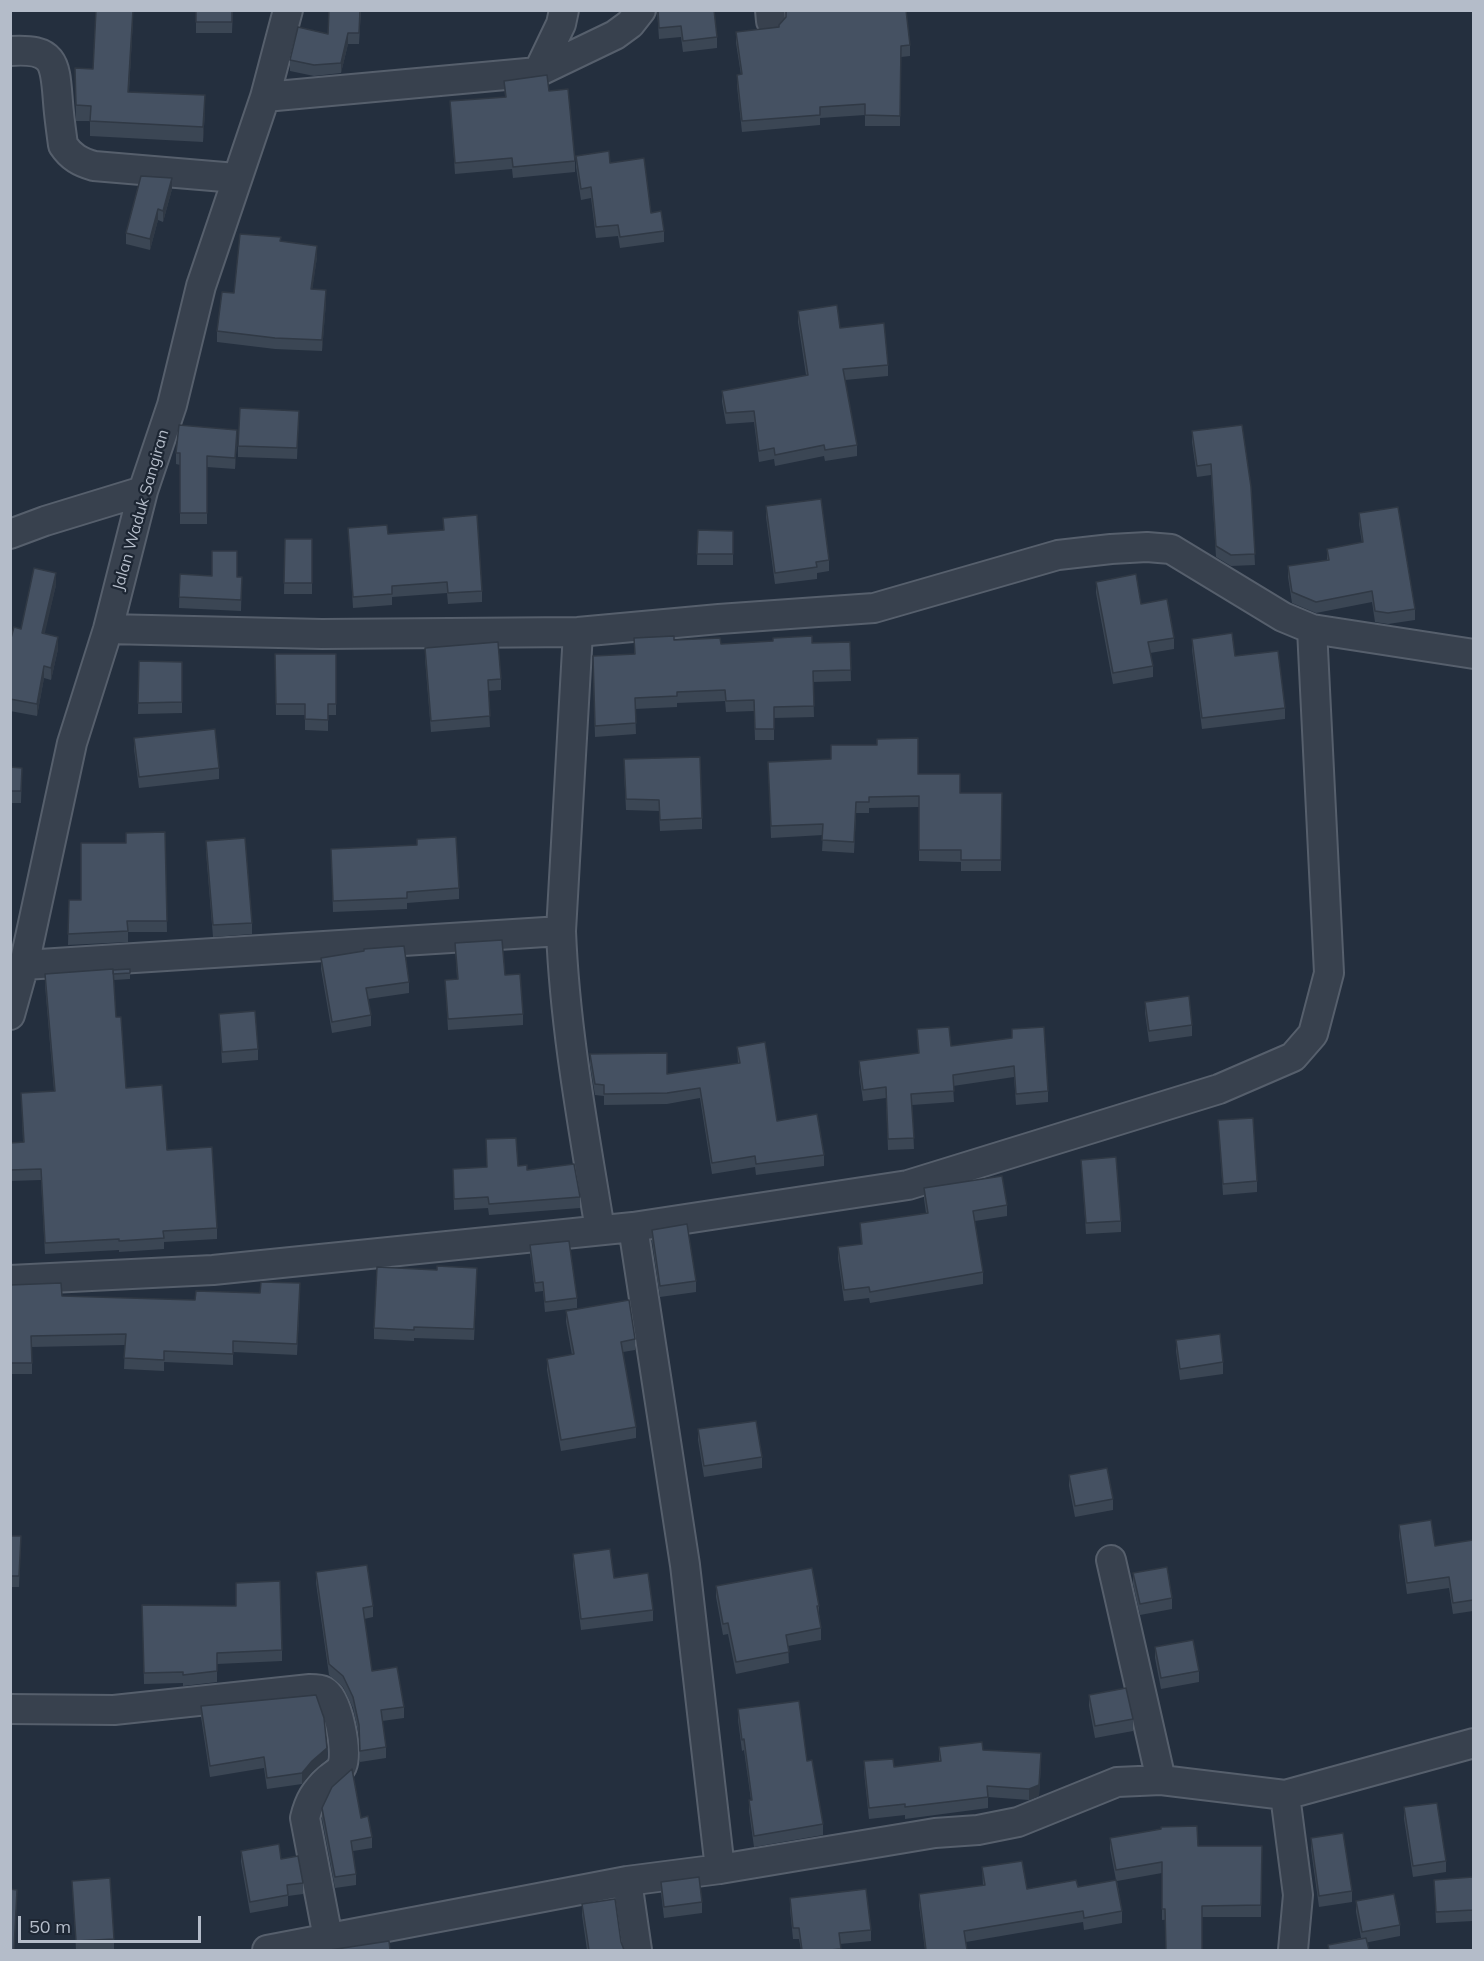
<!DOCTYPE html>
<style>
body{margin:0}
#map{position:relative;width:1484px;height:1961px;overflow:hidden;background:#242f3e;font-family:Mulish,sans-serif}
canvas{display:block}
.frame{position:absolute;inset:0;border:12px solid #b4bcc9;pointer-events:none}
.scale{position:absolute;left:18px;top:1916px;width:183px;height:27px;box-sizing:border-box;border:3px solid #b4bcc9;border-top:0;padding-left:8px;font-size:18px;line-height:21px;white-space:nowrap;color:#b4bcc9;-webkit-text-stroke:4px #1d2633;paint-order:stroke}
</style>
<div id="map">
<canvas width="1484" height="1961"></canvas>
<div class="frame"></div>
<div class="scale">50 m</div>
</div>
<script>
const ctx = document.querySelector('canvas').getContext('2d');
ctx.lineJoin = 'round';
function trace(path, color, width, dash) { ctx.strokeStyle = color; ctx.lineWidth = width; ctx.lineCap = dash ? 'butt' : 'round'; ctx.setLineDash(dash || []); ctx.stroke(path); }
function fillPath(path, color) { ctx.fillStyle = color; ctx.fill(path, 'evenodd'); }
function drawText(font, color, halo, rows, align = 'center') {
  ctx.font = font + ' Mulish,sans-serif'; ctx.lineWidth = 4.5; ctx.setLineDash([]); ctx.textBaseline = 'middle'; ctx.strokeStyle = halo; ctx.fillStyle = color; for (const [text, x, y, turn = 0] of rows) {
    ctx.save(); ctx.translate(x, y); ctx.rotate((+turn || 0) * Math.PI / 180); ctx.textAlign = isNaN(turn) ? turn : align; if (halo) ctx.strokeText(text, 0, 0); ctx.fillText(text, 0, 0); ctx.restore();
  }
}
const minor = new Path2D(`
 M770,10l1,11
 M10,51c46,-3 45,13 48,51 1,14 3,28 5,43 8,12 17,17 31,21l142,12
 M538,72l23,-48 3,-14
 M265,97l273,-25 77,-37 15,-11 11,-14
 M10,534l35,-13 98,-30
 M108,629l214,5 256,-2 141,-13 155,-11 184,-53 53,-6 36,-2 24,2 112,68 29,12 162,25
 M578,632l-17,299c4,101 23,200 39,299
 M24,965l537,-34
 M10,1015l14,-50 48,-222 36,-114 35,-138 29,-86 29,-119 64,-189 23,-87
 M633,1227l52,338 35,304
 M10,1280l203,-10 420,-43 275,-42 311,-96 74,-32 20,-23 16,-61 -17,-344
 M1111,1560l50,220
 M10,1709l104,1 196,-21c4,0 10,0 14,2 14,7 24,61 18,75 -2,5 -10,10 -14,13 -13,12 -19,22 -23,39l23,120
 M1285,1795l13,100 -5,55
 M627,1881l10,69
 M267,1950l360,-69 93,-12 215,-36 43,-3 40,-8 99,-40 44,-2 124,15 189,-52`);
const wall = new Path2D(`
 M196,10h37l-1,23h-36z
 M361,10l-2,34h-11l-7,29 -27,3 -24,-5v-11z
 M657,10h57l3,27v11l-34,4 -2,-15 -22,2z
 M786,17l124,28v11l-9,1 -1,69h-35v-11l-45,3v7l-78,7 -5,-46v-11h4l-5,-32v-11l43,-5z
 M133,19l-4,73 76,19 -2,31 -113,-6v-15h-14l-1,-53 18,1z
 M504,81l45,10 26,70v11l-62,6 -1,-9 -57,5 -5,-73 55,-4z
 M576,156l34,7 41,50 13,18v11l-44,6 -2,-12 -22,2 -5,-40 -10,2 -5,-33z
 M172,189l-9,33 -5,-2 -8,30 -24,-6v-11z
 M281,241l36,16 -5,32 14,13 -4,49 -47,-2 -58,-7v-11l17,-38z
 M798,311l42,17 48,37v11l-43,4 12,65v11l-32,5 -1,-5 -49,10 -1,-7 -15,3 -5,-40 -28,2 -4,-22v-11l84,-16 -8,-53z
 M299,411l-2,48 -59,-2v-11z
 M1192,431l59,56 4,78 -24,1 -15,-9 -5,-82 -14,2 -5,-35z
 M237,441l-2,28 -28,-2v57h-27v-59l-4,-1v-11z
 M766,506l63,54v11l-12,2v6l-42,5 -9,-67z
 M1359,513l56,96v11l-27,4 -13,-2 -3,-20 -56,11 -24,-10 -4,-26v-11l39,-6v-11l35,-6 -3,-19z
 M443,518l39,73v11l-34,2 -1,-11 -55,4v8l-39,3 -5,-80 40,6 55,-4z
 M698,530l35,1v34h-36z
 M285,539h27v55h-28z
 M180,574l62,3 -1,34 -62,-3z
 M1096,582l45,22 33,34v11l-24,4 3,13v11l-40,7 -17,-91z
 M56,585l-12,49 14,15 -7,31 -7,-2 -7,38 -27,-5v-69z
 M634,638l87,6 129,-2 1,39 -38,1 1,35 -40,1v22h-19l-1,-29 -28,1 -1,-11 -48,2v4l-42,2 1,25 -41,3 -2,-70 41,-13z
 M1192,639l93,69v11l-83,10 -10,-79z
 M425,648l76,31v11l-13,1 2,36 -59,5 -6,-73z
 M275,654h61v61h-8v16l-23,-1v-15h-29z
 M139,661l43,1v51l-44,1z
 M134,738l85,30v11l-80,9 -5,-39z
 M768,762l150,12 42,19h42l-1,78h-40v-9l-42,-1v-54l-50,1v5h-13l-2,40 -32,-2 1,-16 -52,3z
 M10,767l12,1 -1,35h-11z
 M624,770l78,48v11l-42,2 -1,-20 -33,-1z
 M165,832l2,100h-39v10l-60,3 1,-45h12l45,-57z
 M206,841l46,82v11l-39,3 -7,-85z
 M331,849l128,39v11l-52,4v6l-74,3z
 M455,943l50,32 18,39v11l-75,5 -3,-50 12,-1z
 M321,958l88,24v11l-41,6 3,16v11l-39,7 -11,-64z
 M130,969v10l-16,1 2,37 10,71 91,140v11l-53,3v7l-45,3v-2l-74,4 -4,-74 -31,1v-38l13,-1 -2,-49 33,-2 -9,-106v-11z
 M1145,1002l47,23v11l-43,6 -4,-29z
 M219,1014l39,35v11l-36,3z
 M917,1029l34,17 61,-8v-9l36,62v11l-32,3 -2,-28 -61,9 1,16 -42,3 2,44 -26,1 -2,-52 -23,3 -4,-29v-11l59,-8z
 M737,1047l40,74 47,34v11l-68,9 -1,-8 -43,7 -12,-76 -33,6 -63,1v-9l-9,-1 -5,-30v-11l77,20 71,-11z
 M1218,1120l39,61v11l-34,3z
 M486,1139l32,27 62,31v11l-91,7 -1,-7 -34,2 -1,-41 34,-2z
 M1081,1160l40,61v11l-35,2z
 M924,1188l83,17v11l-32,5 8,51v12l-113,19 -1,-5 -25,3 -6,-43v-11l23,-3 -1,-21 66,-10 -2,-14z
 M652,1230l44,51v11l-36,5 -8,-56z
 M530,1245l47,53v10l-32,4 -2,-21 -8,1 -5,-38z
 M477,1279l-3,61 -60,-2v3l-40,-2v-11z
 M10,1285l52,11 133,4 65,-7 40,1 -3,61 -64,-3v13l-69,-3v9l-40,-2 1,-24 -93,2v27h-22z
 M566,1311l69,28v11l-12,2 13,75v11l-75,13 -14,-81v-11l25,-4 -6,-33z
 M1176,1340l47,22v12l-43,6 -4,-29z
 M698,1429l64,28v11l-58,9 -6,-37z
 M1069,1475l44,24v11l-38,7 -6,-31z
 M1399,1525l36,21 38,-6v71l-20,3 -4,-26 -42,6 -8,-58z
 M10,1536h11l-2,51h-9z
 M573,1554l41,24 39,32v11l-72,9 -8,-65z
 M316,1572l57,34v11l-9,2 8,52 32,36v11l-22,3 4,26v11l-26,4 -1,-26 -6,-28 -10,-21 -14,-12 -13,-92z
 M1133,1573l39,25v11l-32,6 -7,-31z
 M716,1586l103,20v8l2,14v12l-33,6 1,17 -53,11 -8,-40 -5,1 -7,-38z
 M142,1605l140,45v11l-65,3v18l-34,4v-3l-39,1z
 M1155,1647l44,24v11l-38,7 -6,-31z
 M1089,1695l44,24v12l-38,7 -6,-32z
 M201,1706l126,53 -15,13 -10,12 -35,5 -3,-21 -54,9 -9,-60z
 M738,1709l69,52 16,63v11l-69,12 -5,-36v-11h2l-7,-50 -2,1 -4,-31z
 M939,1747l44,3 58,14 -2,32 -10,4 -41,-3v11l-83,11v-4l-36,4 -5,-47v-11l30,6 45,-6z
 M1404,1807l42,54v11l-33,5 -9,-58z
 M322,1808l39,10 11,19v11l-19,3 3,23v11l-21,3 -13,-69z
 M1110,1838l88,8h64l-1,71h-59l-40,3v-47l-45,8 5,30v12l-38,7 -1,-8 -117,20 1,8h-42l-6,-45v-11l64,-8 -1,-19 45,22 51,-2 38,-7 -6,-31z
 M1311,1838l41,53v11l-33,5 -8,-58z
 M241,1851l40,8 22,24v11l-15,2v10l-38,7 -9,-51z
 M1473,1877v44l-37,2 -2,-43z
 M72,1881l42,58v11h-38z
 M661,1882l41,20v11l-38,5 -3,-25z
 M790,1898l81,32v11l-31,3 1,6h-40l-2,-11h-6l-3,-30z
 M1356,1901l44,24v11l-72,14v-5l33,-7 -5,-26z
 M582,1904l39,38 3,8h2h-39l-5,-35z`);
const shadedWall = new Path2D(`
 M133,10v9l-5,88v-15z
 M348,33v11l-7,29v-10z
 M205,95v16l-2,31v-15z
 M172,178v11l-9,33v-11z
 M158,209v11l-8,30v-11z
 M317,246v11l-6,43v-11z
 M326,290v12l-4,49v-11z
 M237,430v11l-2,28v-11z
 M56,573v12l-14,61v-13z
 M58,637v12l-7,31v-12z
 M44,666v12l-7,38v-12z
 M327,1748v11l-15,13 -10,12v-11l10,-12z
 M1041,1753l-2,43 -10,4v-11z`);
const building = new Path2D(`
 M96,10h37l-5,82 77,3 -2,32 -113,-6 1,-15 -15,-1 -1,-37 18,1z
 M196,10h36v12h-36z
 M329,10h31l-1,23h-11l-7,30 -27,2 -24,-5 8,-33 30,7z
 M658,10h56l3,27 -34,4 -2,-15 -22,2z
 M786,10h120l4,35 -9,1 -1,70 -35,-1v-11l-45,3v8l-78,6 -5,-46 5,-1 -6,-42 43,-5v-2l7,-8z
 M547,75l2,16 19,-2 7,72 -62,6 -1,-9 -57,5 -5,-62 56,-4 -2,-16z
 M609,151l1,12 34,-5 7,55 10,-2 3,20 -44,6 -2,-12 -22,2 -5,-40 -10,2 -5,-33z
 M141,176l31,2 -9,33 -5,-2 -8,30 -24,-6z
 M240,234l41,3 -1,4 37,5 -6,43 15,1 -4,50 -47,-2 -58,-7 5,-39 12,1z
 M837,305l3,23 44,-5 4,42 -45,4 14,76 -32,5 -1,-5 -49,10 -1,-7 -15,3 -5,-40 -28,2 -4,-22 86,-16 -10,-64z
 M240,408l59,3 -2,37 -59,-2z
 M179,425l58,5 -2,28 -28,-2v57h-27v-60h-4z
 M1242,425l9,62 4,67 -24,1 -15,-9 -5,-82 -14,2 -5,-35z
 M821,499l8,61 -13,2 1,5 -42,6 -9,-67z
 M1398,507l17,102 -27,4 -13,-2 -3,-20 -56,11 -24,-10 -4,-26 41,-6 -2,-11 36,-7 -4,-29z
 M477,515l5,76 -34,2 -1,-11 -55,4v8l-39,3 -5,-69 39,-3 1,9 56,-4 -1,-12z
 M698,530l35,1v23h-36z
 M285,539h27v44h-28z
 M212,551h25v26h5l-1,23 -62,-3 1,-23 32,2z
 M34,568l22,5 -14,60 16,4 -7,31 -7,-2 -7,38 -27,-5v-57l4,-15 7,2z
 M1136,574l5,30 26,-5 7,39 -26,4 5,24 -40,7 -17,-91z
 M1232,633l3,23 43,-5 7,57 -83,10 -10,-79z
 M674,636v4l46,-2 1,6 52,-3v-3l39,-2v7l38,-1 1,28 -38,1 1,35 -40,1v22h-19l-1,-29 -28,1 -1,-11 -48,2v4l-42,2 1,25 -41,3 -2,-70 42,-2 -1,-16z
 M498,642l3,37 -13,1 2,36 -59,5 -6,-73z
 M275,654h61v50h-8v16l-23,-1v-15h-29z
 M139,661l43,1v40l-44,1z
 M215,729l4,39 -80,9 -5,-39z
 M918,738v36h42v19h42l-1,67h-40v-10h-42v-54l-50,1v5h-13l-2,40 -32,-2 1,-16 -52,2 -3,-64 63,-3v-14h46v-6z
 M700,757l2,61 -42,2 -1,-20 -33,-1 -2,-40z
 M10,767l12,1 -1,23h-11z
 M165,832l2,89h-40l1,10 -60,3 1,-34h12v-57h45v-10z
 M456,837l3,51 -52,4v6l-74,3 -2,-52 86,-4v-6z
 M245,838l7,85 -39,2 -7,-84z
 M502,940l3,35 15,-1 3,40 -75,5 -3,-39 13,-1 -3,-36z
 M404,946l5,36 -43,6 5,27 -39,7 -11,-64 43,-7v-2z
 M113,969l3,48h5l5,71 36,-3 5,65 45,-3 5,81 -54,3 1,7 -45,3v-2l-74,4 -4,-74 -31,1v-27l14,-1 -3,-49 34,-2 -10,-117z
 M130,969v4l-17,1v-4z
 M1189,996l3,29 -43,6 -4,-29z
 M255,1011l3,38 -36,3 -3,-38z
 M949,1027l2,19 61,-8v-9l32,-2 4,64 -32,3 -2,-28 -61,9 1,16 -43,3 3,44 -26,1 -2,-52 -23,3 -4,-29 60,-8 -2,-24z
 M765,1042l12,79 40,-7 7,41 -68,9 -1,-8 -43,7 -12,-75 -33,5 -63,1v-9l-9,-1 -5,-30 77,-1v21l73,-11 -3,-16z
 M1253,1118l4,63 -34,3 -5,-64z
 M516,1138l2,28 9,-1v5l47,-6 6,33 -91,7 -1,-7 -34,2 -1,-30 34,-2 -1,-28z
 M1116,1157l5,64 -35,2 -5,-63z
 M1002,1176l5,29 -34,6 10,61 -113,20 -1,-5 -25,3 -6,-43 24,-3 -2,-21 68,-10 -4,-25z
 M687,1224l9,57 -36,5 -8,-56z
 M569,1241l8,57 -32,4 -2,-20 -8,1 -5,-38z
 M437,1266l40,2 -3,61 -60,-2v3l-40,-2 3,-61 60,3z
 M261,1282l39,1 -3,61 -64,-3v13l-69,-3v9l-40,-2 2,-24 -95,2 1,27h-22v-78l51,-2 1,13 133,4 1,-9 64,2z
 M629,1300l6,39 -14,3 15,85 -75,13 -14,-81 27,-5 -8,-43z
 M1220,1334l3,28 -43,7 -4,-29z
 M756,1421l6,36 -58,9 -6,-37z
 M1107,1468l6,31 -38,7 -6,-31z
 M1431,1520l4,26 38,-6v60l-20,3 -4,-26 -42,6 -8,-58z
 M10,1536h11l-2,40h-9z
 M610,1549l4,29 34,-5 5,37 -72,9 -8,-65z
 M367,1565l6,41 -10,2 9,63 25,-4 7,40 -23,3 5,37 -26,4 -1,-26 -6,-28 -10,-21 -14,-12 -13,-92z
 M1167,1567l5,31 -32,6 -7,-31z
 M812,1568l7,38h-2l4,22 -35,7 3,17 -53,10 -8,-39 -5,1 -7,-38z
 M280,1581l2,69 -65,3v18l-34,4v-3l-39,1 -2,-68 94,1v-23z
 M1193,1640l6,31 -38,7 -6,-31z
 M1126,1688l7,31 -38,7 -6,-31z
 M316,1695l8,23 3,30 -15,13 -10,12 -35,5 -3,-21 -54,9 -9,-60z
 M799,1701l8,60 5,-1 11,64 -69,12 -5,-36h3l-8,-61 -2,1 -4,-31z
 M982,1742l1,8 58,3 -2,32 -10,4 -42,-3 1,11 -83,10v-3l-36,4 -5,-47 29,-2 1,8 47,-6 -2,-14z
 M352,1769l9,49 7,-2 4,21 -21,4 5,33 -21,3 -13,-69 10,-21z
 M1437,1803l9,58 -33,5 -9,-59z
 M1197,1826l1,20h64l-1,59 -59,1v44h-36l-1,-41h-3v-47l-46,8 -6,-32 51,-9v-2z
 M1343,1833l9,58 -33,5 -8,-58z
 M279,1844l2,15 17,-3 5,27 -16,2 1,10 -38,7 -9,-51z
 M1022,1861l5,28 49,-9 2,7 38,-7 6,31 -38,7 -1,-7 -119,20 3,19h-41l-7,-56 66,-9 -3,-18z
 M699,1877l3,25 -38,5 -3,-25z
 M1473,1877v33l-37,2 -2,-32z
 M110,1878l4,61 -38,2 -4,-60z
 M10,1889l7,1 -3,60h-4z
 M866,1889l5,41 -32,3 2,16 -11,1h-28l-3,-22h-6l-3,-30z
 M1394,1894l6,31 -38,7 -6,-31z
 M615,1899l6,43 3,8h2h-37l-7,-46z
 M1366,1938l3,12h-48h8l-1,-5z
 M389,1941l1,9h-60z`);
const streetNames = [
 ["Jalan Waduk Sangiran",141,510,-74]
];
trace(minor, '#565f6c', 32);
trace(minor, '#38414e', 28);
fillPath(wall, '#3b4654');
fillPath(shadedWall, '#303945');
fillPath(building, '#455162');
trace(building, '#303945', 1.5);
drawText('16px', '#b4bcc9', '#1d2633', streetNames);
</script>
